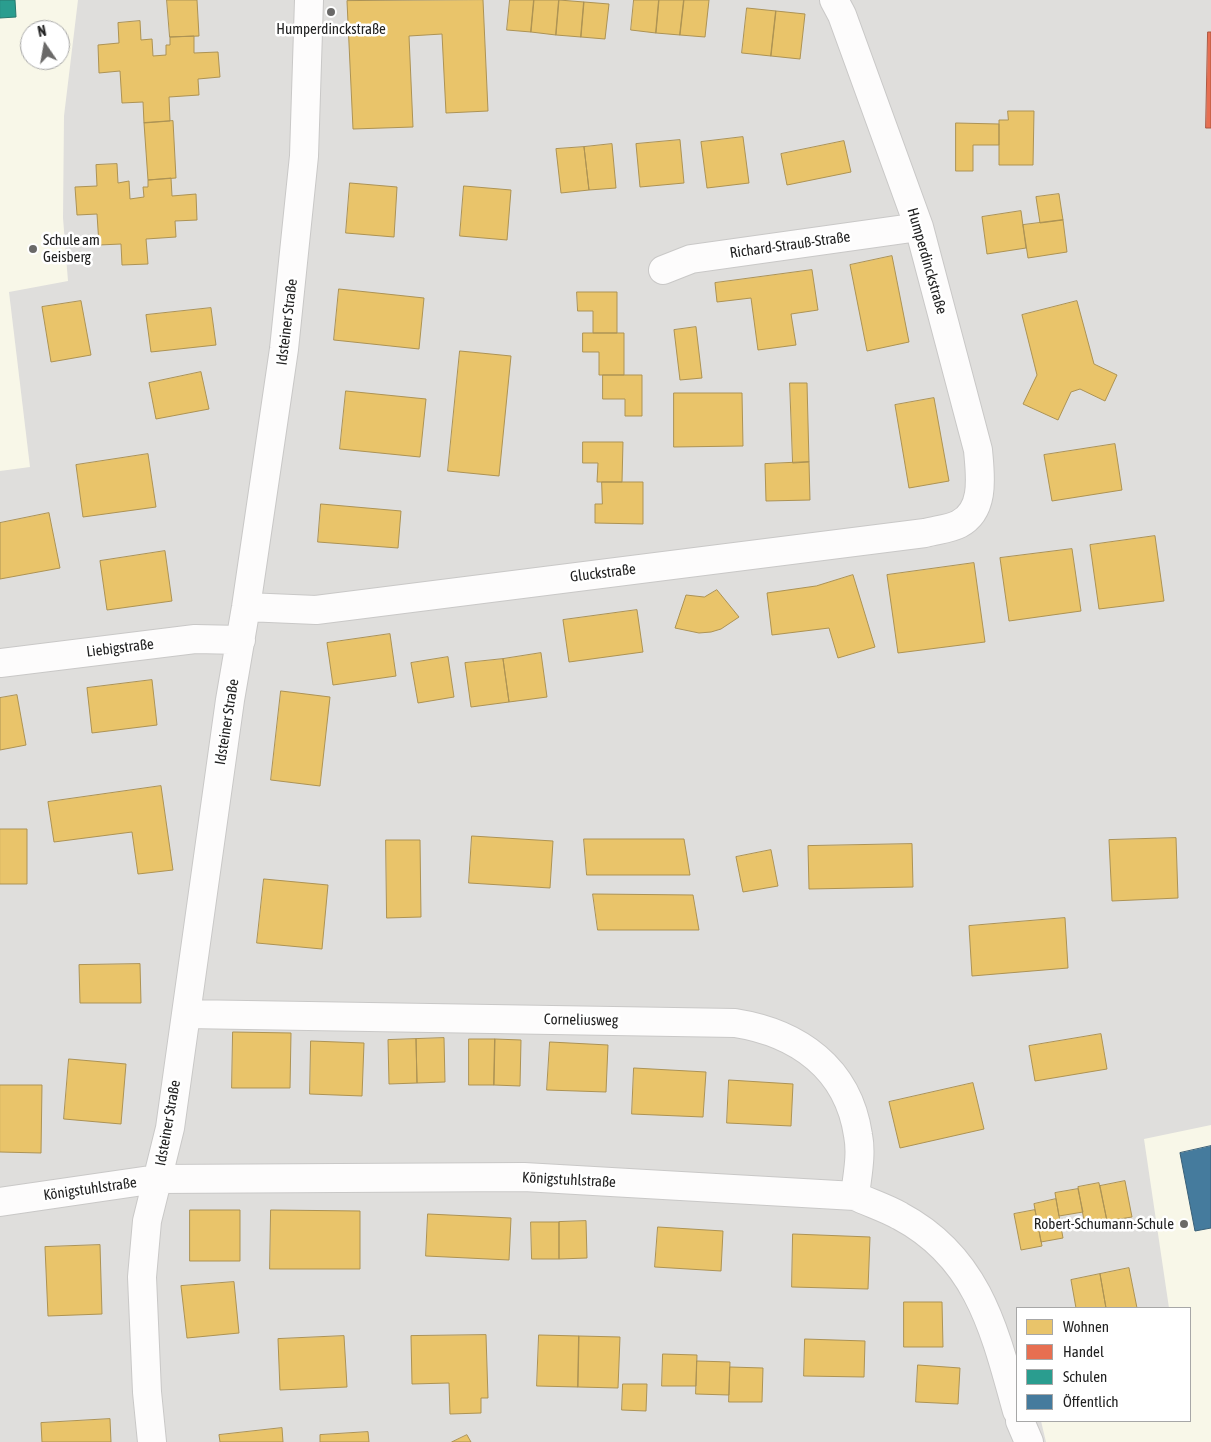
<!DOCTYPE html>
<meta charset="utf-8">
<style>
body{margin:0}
#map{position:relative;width:1211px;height:1442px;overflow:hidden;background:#f0eeeb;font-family:"Asap Condensed",sans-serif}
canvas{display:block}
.legend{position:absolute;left:1016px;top:1307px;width:175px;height:115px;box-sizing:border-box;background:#fff;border:1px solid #a7a7a7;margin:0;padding:6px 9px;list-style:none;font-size:15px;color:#222}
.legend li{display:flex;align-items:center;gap:10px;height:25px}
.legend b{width:25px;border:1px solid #a7a7a7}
.north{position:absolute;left:20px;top:20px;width:50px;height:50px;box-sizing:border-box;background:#fff;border:1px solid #a7a7a7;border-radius:50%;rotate:348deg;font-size:14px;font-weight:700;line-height:20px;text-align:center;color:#222}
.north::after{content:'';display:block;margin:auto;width:18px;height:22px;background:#6a6968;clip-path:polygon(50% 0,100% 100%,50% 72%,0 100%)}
</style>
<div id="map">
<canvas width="1211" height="1442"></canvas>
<ul class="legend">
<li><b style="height:14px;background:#e9c46a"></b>Wohnen</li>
<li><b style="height:14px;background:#e76f51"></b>Handel</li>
<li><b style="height:14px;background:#2a9d8f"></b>Schulen</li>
<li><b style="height:14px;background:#457b9d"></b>Öffentlich</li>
</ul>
<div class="north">N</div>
</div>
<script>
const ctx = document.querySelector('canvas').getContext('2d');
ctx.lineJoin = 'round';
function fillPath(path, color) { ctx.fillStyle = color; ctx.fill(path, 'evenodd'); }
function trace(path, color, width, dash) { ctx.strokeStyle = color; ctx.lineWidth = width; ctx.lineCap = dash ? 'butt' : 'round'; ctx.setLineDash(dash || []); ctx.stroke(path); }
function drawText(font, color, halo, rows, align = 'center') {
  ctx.font = font + ' "Asap Condensed",sans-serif'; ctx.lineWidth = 5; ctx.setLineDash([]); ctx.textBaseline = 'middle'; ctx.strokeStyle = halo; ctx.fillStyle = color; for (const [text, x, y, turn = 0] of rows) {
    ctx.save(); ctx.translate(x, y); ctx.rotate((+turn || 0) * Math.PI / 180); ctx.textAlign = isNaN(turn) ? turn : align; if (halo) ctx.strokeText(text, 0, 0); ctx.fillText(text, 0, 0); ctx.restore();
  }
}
const residential = new Path2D(`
 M0,0h1211v1442h-1211zM30,30h30v30h-30zM1017,1308h173v113h-173z`);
const education = new Path2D(`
 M0,0h78l-14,116 -1,102 5,63 -59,11 21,175 -30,4zM30,30h30v30h-30z
 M1211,1125v317h-165l-5,-21h149v-113h-21l-25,-169z`);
const homes = new Path2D(`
 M167,0h30l2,36 -29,1z
 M483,0l5,111 -42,2 -4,-79 -33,2 4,91 -60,2 -6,-128z
 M510,0h24l-3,32 -24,-2z
 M534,0h25l-3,35 -25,-3z
 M559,0l25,2 -3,35 -25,-2z
 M634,0h25l-3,33 -25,-3z
 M659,0h25l-4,35 -24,-2z
 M684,0h25l-4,37 -25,-2z
 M584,2l25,2 -4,35 -24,-2z
 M747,8l29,3 -5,45 -29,-3z
 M776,11l29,3 -5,45 -29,-3z
 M140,21l1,19 11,-1 1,17 13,-1v-10h4v-8l24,-1v17l24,-1 2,25 -22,2 1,16 -30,2 1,24 -26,2 -1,-21 -21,1 -2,-32 -21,2 -1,-28 21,-2 -1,-20z
 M1008,111h26l-1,54h-34v-45h9z
 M173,121l3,57 -28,2 -4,-57z
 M956,123l43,1v21h-26v26h-17z
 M743,137l6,46 -42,5 -6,-46z
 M680,140l4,43 -44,4 -4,-43z
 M844,141l7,31 -64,13 -6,-31z
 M612,144l4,44 -27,2 -5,-43z
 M584,147l5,43 -28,3 -5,-44z
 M117,164l1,19 11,-2 1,18 14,-2 -1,-10h5v-7l23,-2 1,18 24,-2 1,26 -22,1 1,16 -30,2 2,25 -26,1 -1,-21 -22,1 -2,-31 -20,1 -2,-28 22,-1 -1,-21z
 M350,183l47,4 -3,50 -48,-4z
 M464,186l47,4 -4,50 -47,-4z
 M1059,194l4,26 -23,3 -4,-26z
 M1021,211l5,37 -39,6 -5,-37z
 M1063,220l4,32 -39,6 -5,-33z
 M892,256l17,86 -42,9 -17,-86z
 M812,270l6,40 -27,4 5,31 -38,5 -7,-52 -34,4 -2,-19z
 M339,289l85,9 -5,51 -85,-9z
 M577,292h40v41h-24v-22h-15z
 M81,301l10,54 -40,7 -9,-55z
 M1077,301l17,63 23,11 -12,26 -25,-12 -9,3 -13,28 -35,-16 14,-29 -15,-60z
 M211,308l5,37 -65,7 -5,-37z
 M696,327l6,51 -22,2 -6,-50z
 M583,333h41v42h-25v-23h-16z
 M460,351l51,5 -12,120 -51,-5z
 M201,372l8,37 -53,10 -7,-36z
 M603,375h39v41h-17v-17h-22z
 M790,383h17l2,79 -16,1z
 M346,391l80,8 -6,58 -80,-8z
 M674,393h68l1,53 -69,1z
 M934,398l15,83 -40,7 -14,-83z
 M583,442h40l-1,40h-25l1,-19h-15z
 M1115,444l7,46 -70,11 -8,-46z
 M148,454l8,53 -73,10 -7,-52z
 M809,462l1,38 -44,1 -1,-37z
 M602,482h41v42l-48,-1v-19h7z
 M321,504l80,7 -3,37 -80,-6z
 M49,513l11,55 -60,11v-56z
 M1155,536l9,65 -65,8 -9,-64z
 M1072,549l9,62 -72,10 -9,-63z
 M165,551l7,50 -65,9 -7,-49z
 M974,563l11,79 -87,11 -11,-78z
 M853,575l22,72 -37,11 -9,-30 -57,7 -5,-42 49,-7z
 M717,590l22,27 -18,12 -10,3 -12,1 -24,-5 11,-33 18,2z
 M637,610l6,42 -74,10 -6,-42z
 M390,634l6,42 -63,9 -6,-42z
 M541,653l6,44 -38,5 -6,-43z
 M448,657l6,40 -36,6 -7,-40z
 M503,659l6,43 -38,5 -6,-44z
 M152,680l5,45 -65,8 -5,-45z
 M281,691l49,6 -10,89 -49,-6z
 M17,695l9,50 -26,5v-52z
 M161,786l12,84 -35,4 -6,-42 -78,10 -6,-40z
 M0,829h27v55h-27z
 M472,836l81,5 -3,47 -81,-5z
 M1176,838l2,60 -66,3 -3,-61z
 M584,839h100l6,36h-103z
 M386,840h34l1,77 -34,1z
 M912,844l1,43 -104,2 -1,-43z
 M771,850l7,36 -35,6 -7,-35z
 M264,879l64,6 -6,64 -65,-6z
 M593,894l100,1 6,35h-101z
 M1065,918l3,50 -96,8 -3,-50z
 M140,964l1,39h-61l-1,-38z
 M233,1032l58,1 -1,55h-58z
 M1101,1034l6,35 -72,12 -6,-35z
 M444,1038l1,44 -28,1 -1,-44z
 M416,1039l1,44 -28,1 -1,-44z
 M469,1039h26l-1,46h-25z
 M495,1039l26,1 -1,46 -26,-1z
 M311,1041l53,2 -2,53 -52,-2z
 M550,1042l58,3 -2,47 -59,-2z
 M69,1059l57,5 -5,60 -57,-5z
 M634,1068l72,4 -3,45 -71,-3z
 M729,1080l64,4 -2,42 -64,-3z
 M973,1083l11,46 -84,19 -11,-46z
 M0,1085h42l-1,68 -41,-1z
 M1125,1181l7,36 -25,4 -7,-35z
 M1099,1183l8,38 -22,5 -7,-39z
 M1078,1189l5,23 -24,4 -4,-23z
 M1056,1199l7,39 -22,4 -7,-38z
 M190,1210h50v51h-50z
 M271,1210l89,1v58h-90z
 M1035,1210l7,36 -21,4 -7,-36z
 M428,1214l83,4 -2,42 -83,-4z
 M586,1221l1,37 -28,1v-37z
 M531,1222h28v37h-27z
 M658,1227l65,4 -2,40 -66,-4z
 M793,1234l77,3 -2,52 -76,-2z
 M100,1245l2,69 -54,2 -3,-69z
 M1129,1268l8,40h-31l-6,-34z
 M1100,1274l6,34h-30l-5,-28z
 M234,1282l5,51 -52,5 -6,-52z
 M904,1302h38l1,45h-39z
 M486,1335l2,63h-7v15l-31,1 -1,-31 -37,1 -1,-48z
 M539,1335l40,1 -1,51 -41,-1z
 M344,1336l3,51 -67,3 -2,-51z
 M579,1336l41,1 -2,51 -40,-1z
 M805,1339l60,2 -1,36 -60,-1z
 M663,1354l34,1 -1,31h-34z
 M697,1361l33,1 -1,33 -33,-1z
 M918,1365l42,3 -2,36 -42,-2z
 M730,1367l33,1 -1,34h-33z
 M623,1384h24l-1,27 -24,-1z
 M110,1419l1,23h-69l-1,-19z
 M282,1428l1,14h-63l-1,-7z
 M368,1432l1,10h-49v-7z
 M467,1435l4,7h-19z`);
const shops = new Path2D(`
 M1208,32h3v96h-5z`);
const schools = new Path2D(`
 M0,0h15l1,17 -16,1z`);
const public = new Path2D(`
 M1211,1146v82l-16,3 -15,-78z`);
const minor = new Path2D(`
 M663,270l28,-11 228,-32
 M246,607l70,3 609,-77c10,-3 25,-4 34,-9 27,-14 21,-50 19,-74l-59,-223 -77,-212 -8,-15
 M0,663l195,-24 46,1
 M186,1014l549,9c63,10 113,45 123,112 4,20 -1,41 -3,61
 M0,1202l157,-23 367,-2 331,19c15,7 31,12 45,20 79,42 95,116 117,195
 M1020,1421l9,21
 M152,1442l-5,-50 -5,-115 5,-56 23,-93 60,-428 16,-93 38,-258 20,-193 5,-156`);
const markers = [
 [331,12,5,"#6a6968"],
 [33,249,5,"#6a6968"],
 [1184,1224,5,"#6a6968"]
];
const poiNames = [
 ["Humperdinckstraße",331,29],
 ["Schule am",43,240,"left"],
 ["Geisberg",43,257,"left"],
 ["Robert-Schumann-Schule",1174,1224,"right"]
];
const streetNames = [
 ["Richard-Strauß-Straße",790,245,-8],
 ["Humperdinckstraße",927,261,74],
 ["Idsteiner Straße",287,322,-83],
 ["Gluckstraße",603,573,-7],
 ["Liebigstraße",120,648,-7],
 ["Idsteiner Straße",227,722,-81],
 ["Corneliusweg",581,1020,1],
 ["Idsteiner Straße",168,1123,-80],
 ["Königstuhlstraße",569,1180,3],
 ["Königstuhlstraße",90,1189,-8]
];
fillPath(residential, '#dfdedc');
fillPath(education, '#f8f7e8');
fillPath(homes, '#e9c46a');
trace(homes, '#ad9354', 1);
fillPath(shops, '#e76f51');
trace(shops, '#ac5843', 1);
fillPath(schools, '#2a9d8f');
trace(schools, '#28786e', 1);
fillPath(public, '#457b9d');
trace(public, '#3a6078', 1);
trace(minor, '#c9c8c7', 30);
trace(minor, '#fdfcfc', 28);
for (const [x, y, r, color] of markers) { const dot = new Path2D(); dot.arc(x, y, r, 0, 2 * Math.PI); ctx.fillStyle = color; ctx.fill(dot); trace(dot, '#fff', 2); }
drawText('15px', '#222', '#fff', poiNames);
drawText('15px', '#222', '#fff', streetNames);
</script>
